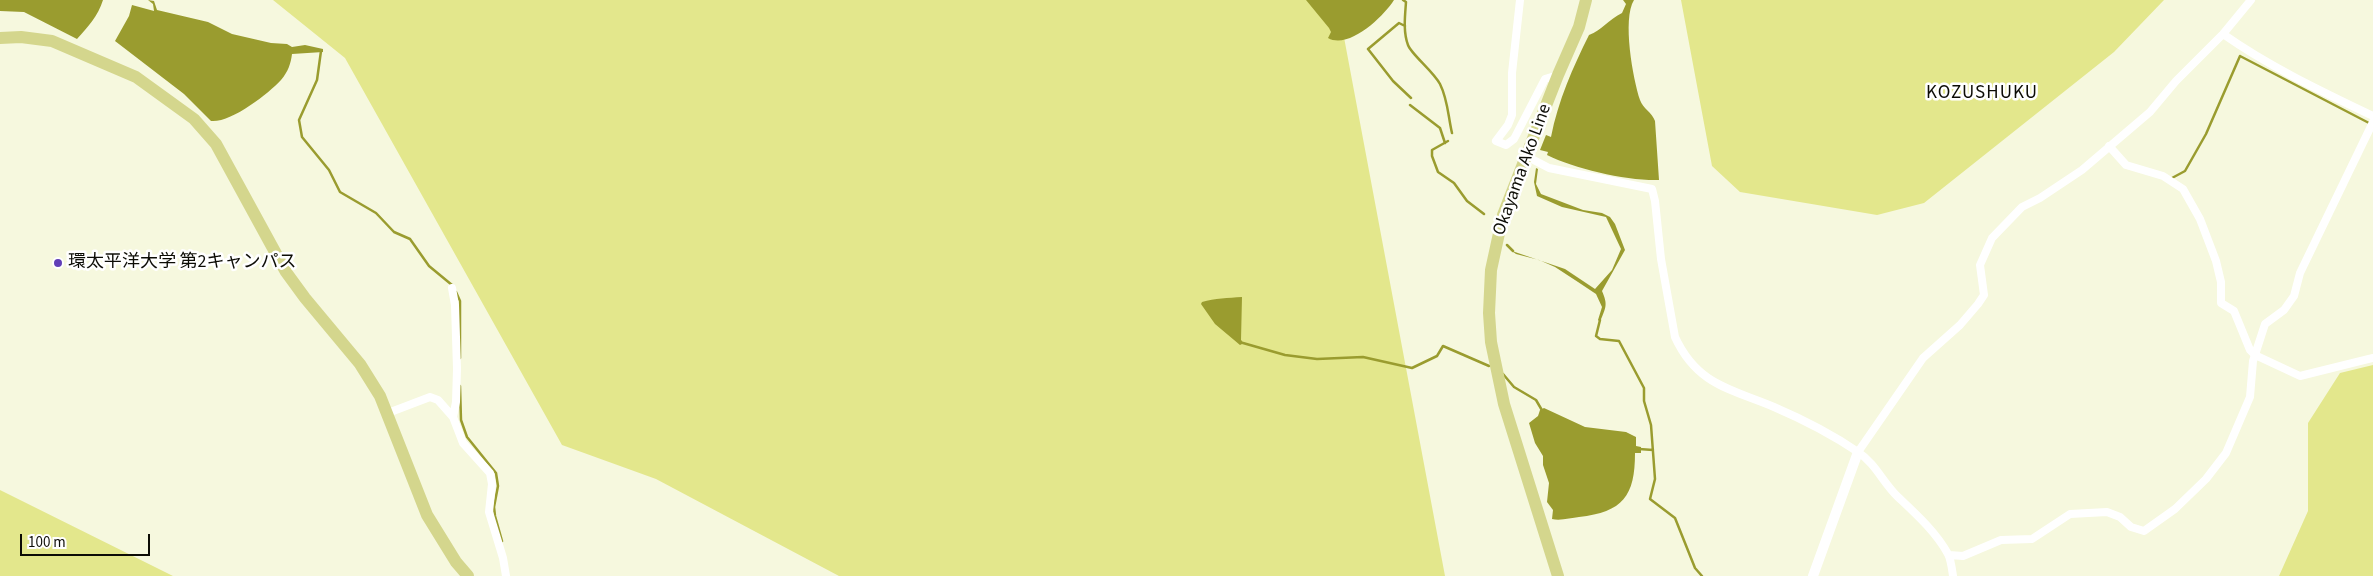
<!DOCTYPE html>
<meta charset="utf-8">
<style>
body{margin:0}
#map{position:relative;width:2373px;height:576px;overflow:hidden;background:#f6f8de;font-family:"Source Sans 3",sans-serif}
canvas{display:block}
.scale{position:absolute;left:20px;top:534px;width:130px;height:22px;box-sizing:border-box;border:2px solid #0c0c05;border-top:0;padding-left:6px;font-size:15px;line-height:18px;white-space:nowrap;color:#0c0c05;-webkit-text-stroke:4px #fff;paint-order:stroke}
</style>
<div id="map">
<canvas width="2373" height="576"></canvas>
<div class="scale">100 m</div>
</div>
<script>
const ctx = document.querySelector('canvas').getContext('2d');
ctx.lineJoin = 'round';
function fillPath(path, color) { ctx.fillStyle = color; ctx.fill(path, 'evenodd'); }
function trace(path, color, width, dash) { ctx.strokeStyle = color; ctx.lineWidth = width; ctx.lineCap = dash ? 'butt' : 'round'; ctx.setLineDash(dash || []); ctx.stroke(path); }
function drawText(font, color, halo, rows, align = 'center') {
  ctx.font = font + ' "Source Sans 3","Noto Sans JP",sans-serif'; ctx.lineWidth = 5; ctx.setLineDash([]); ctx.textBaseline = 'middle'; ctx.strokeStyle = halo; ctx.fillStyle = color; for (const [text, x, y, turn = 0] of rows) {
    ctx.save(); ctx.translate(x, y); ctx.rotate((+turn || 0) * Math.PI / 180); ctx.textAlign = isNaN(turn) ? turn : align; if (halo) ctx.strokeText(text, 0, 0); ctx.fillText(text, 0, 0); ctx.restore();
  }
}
const green = new Path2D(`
 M273,0h1064l108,576h-606l-183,-97 -94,-34 -217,-387z
 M1681,0h483l-50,52 -190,151 -47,12 -137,-23 -28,-26z
 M2373,365v211h-94l29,-65v-88l32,-50z
 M0,490l173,86h-173z`);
const water = new Path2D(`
 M0,0h103c-5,16 -15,27 -26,39l-53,-27 -24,-1z
 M148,0l6,1 3,9 51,12 24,12 39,9 16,1 5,3 13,-2 18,4v3l-31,2c-1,9 -4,18 -11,26 -13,14 -50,43 -70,41l-27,-27 -69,-53 14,-25 3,-11 22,6 -1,-7z
 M1306,0h88c-10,16 -45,50 -66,38l3,-6 -2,-4z
 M1623,0h11c-12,19 -1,79 6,100 3,9 12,12 15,21l4,59c-32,1 -84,-11 -112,-25l1,-3 -8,-2 6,-15 5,2c7,-36 22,-70 38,-102 13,-5 19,-15 33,-22l4,-9z
 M1536,168l2,1 -2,15 5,10 42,16 19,3 8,4 5,7 10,26 -23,41c6,14 4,16 -2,31l-2,-2 4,-13 -6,-13 -18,-12 -23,-15 -16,-7 -23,-6 -4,-3 53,18 30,20 17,-19 9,-21 -15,-32 -44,-10 -25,-11 -3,-14z
 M1242,297l-1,43 3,3 -4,2 -25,-21 -14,-20 1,-2c13,-4 26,-4 40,-5z
 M1544,408l41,19 41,5 10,5v9l5,1v6h-6c0,43 -12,59 -56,64 -8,1 -19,4 -27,2l1,-9 -6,-8 2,-19 -6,-18v-9l-8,-13 -6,-20 9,-7 2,-6z`);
const stream = new Path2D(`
 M1403,0l3,2c-1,14 -3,30 2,43 3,9 25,26 32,39 8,16 8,32 12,49
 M1405,26l-6,-3 -31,26 25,32 18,17
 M321,51l-4,29 -18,40 3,17 27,33 11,22 36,21 18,19 16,7 19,27 23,19
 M1410,105l30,23 5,15
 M1448,141l-16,9v6l6,16 16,11 13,18 17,13
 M2172,178l13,-7 21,-37 34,-78 129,67
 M1507,245l6,6
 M456,292l4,9v57
 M1600,320l-4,16 4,3 19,2 25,47v13l7,24 4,54 -5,20 25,19 20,50 7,8
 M1243,343l42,12 32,4 46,-2 49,11 25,-12 6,-10 46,20
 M1503,374l11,13 22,13 7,12
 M460,386l1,34 6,17 29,36 2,13 -4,21 1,9 7,25
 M1639,449l14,1`);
const minor = new Path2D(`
 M1520,0l-8,73v42l-4,10 -12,16 10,4 8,-6 31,-60 13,-4
 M2223,34c47,33 98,57 150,82
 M2109,146l17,19 37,11 20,13 17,30 16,42 5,21v21l13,8 16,39 5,5 45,21 73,-18
 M1526,156l23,12 103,21 3,12 6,58 14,78c22,48 56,52 99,70 28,12 59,28 84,45 18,12 25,31 40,45 18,17 38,35 50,57 3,6 4,15 5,22
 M452,288l3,17 2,64 -1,33 -3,15 10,26 27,30 2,11 -3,28 14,46 3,18
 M388,413l42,-16 8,3 15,17
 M1858,452l65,-94 37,-33 18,-21 6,-9 -4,-30 12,-27 30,-31 18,-9 42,-28 68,-58 26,-31 47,-47 28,-34
 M1949,555l14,1 38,-16 31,-1 38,-25 37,-2 13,5 11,10 13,4 31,-22 31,-30 20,-26 24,-56 3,-36 12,-37 19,-14 10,-14 6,-23 73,-151`);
const tertiary = new Path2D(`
 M1813,576l45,-124`);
const primary = new Path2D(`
 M0,38l21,-1 31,4 84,36 58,42 22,25 70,128 19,26 55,66 20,32 47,119 29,47 12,14
 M1558,576l-54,-172 -13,-62 -2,-29 2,-43 12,-55 55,-140 21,-48 7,-27`);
const markers = [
 [58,263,5,"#613fb7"]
];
const streetNames = [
 ["Okayama Ako Line",1523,170,-70]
];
const poiNames = [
 ["環太平洋大学 第2キャンパス",68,263]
];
const neighbourhoodNames = [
 ["KOZUSHUKU",1982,94]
];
fillPath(green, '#e3e78c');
fillPath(water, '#9a9c2f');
trace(stream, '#9a9c2f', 2.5);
trace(minor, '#fff', 8);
trace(tertiary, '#fff', 10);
trace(primary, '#d4d68d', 12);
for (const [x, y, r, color] of markers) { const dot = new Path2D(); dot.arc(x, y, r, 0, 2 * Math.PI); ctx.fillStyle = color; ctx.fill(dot); trace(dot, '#fff', 2); }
drawText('18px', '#0c0c05', '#fff', streetNames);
drawText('18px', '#0c0c05', '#fff', poiNames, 'left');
ctx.letterSpacing = '1px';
drawText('19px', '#0c0c05', '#fff', neighbourhoodNames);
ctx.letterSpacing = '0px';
</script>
